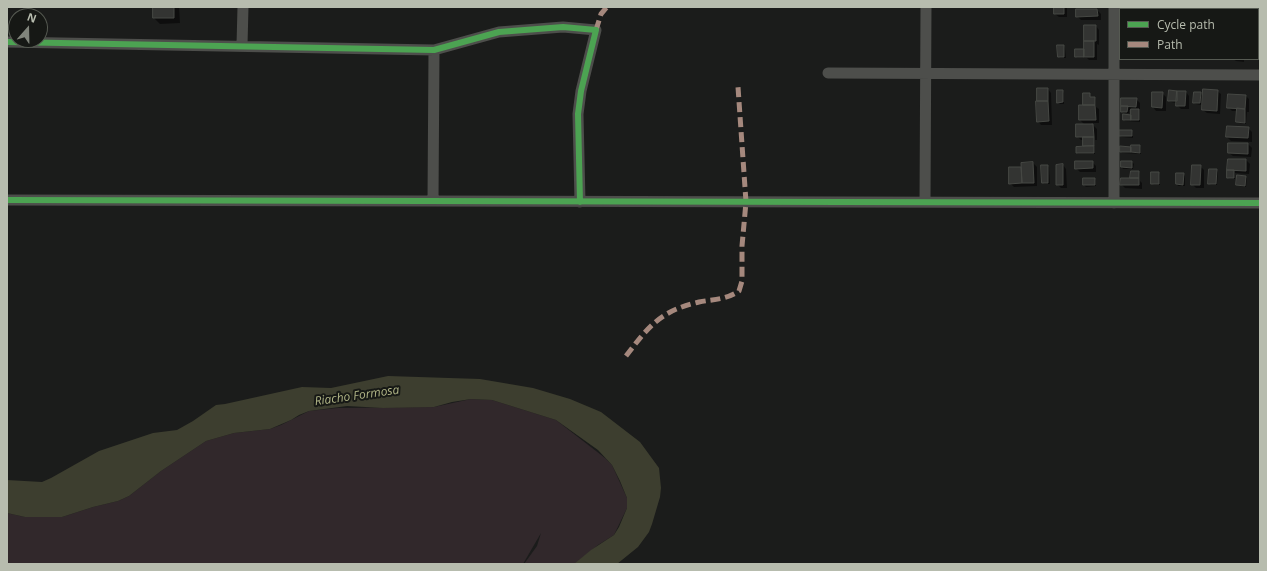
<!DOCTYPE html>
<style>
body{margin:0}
#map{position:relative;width:1267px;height:571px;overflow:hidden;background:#1b1c1b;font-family:"Open Sans",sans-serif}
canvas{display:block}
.frame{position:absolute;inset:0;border:8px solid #b7bcae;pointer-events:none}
.legend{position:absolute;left:1119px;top:8px;width:140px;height:52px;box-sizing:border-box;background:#161815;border:1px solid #565a52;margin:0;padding:5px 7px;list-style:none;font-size:12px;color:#b7bcae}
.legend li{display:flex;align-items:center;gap:8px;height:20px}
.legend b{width:20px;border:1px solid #565a52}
.north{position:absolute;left:8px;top:8px;width:40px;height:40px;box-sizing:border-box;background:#161815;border:1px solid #565a52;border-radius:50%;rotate:20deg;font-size:11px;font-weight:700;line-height:16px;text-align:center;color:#b7bcae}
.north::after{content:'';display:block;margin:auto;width:14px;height:18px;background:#80847b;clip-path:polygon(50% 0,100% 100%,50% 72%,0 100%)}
</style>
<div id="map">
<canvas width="1267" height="571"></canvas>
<div class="frame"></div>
<ul class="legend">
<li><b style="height:5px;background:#4ca352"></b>Cycle path</li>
<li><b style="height:5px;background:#a5887d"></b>Path</li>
</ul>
<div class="north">N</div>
</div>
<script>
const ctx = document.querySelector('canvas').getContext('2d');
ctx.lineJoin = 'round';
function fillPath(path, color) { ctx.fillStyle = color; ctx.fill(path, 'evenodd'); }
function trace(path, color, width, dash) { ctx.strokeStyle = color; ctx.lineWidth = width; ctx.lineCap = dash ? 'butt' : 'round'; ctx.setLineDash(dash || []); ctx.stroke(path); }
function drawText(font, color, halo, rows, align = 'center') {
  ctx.font = font + ' "Open Sans",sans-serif'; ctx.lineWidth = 4; ctx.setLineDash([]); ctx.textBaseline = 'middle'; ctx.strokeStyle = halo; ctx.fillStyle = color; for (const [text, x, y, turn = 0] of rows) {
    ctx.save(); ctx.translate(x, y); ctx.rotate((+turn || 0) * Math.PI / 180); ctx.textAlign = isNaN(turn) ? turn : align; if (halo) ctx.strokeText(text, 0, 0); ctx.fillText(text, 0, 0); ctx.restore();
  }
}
const green = new Path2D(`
 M471,399l21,1 64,20 49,38 7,7 15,33v10l-13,27 -16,10 -23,19h-51l13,-18 4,-13 -18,31h-516v-51l18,4h37l31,-10 25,-6 11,-5 32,-25 45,-30 28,-8 36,-4 11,-4 28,-14 29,-3 96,-1z`);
const water = new Path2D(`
 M388,376l92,3 53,9 37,11 31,13 39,30 19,26 2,20 -1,9 -8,27 -3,8 -11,15 -21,17h-43l17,-14 23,-15 5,-8 8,-19v-10l-7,-17 -8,-16 -14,-15 -42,-30 -64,-20 -21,-1 -19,3 -18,5 -51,1 -36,-2 -38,5 -10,4 -8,5 -21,9 -36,4 -28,8 -45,30 -32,25 -11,5 -25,6 -31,10h-37l-18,-4v-33l35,2 9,-4 48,-27 54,-18 24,-3 16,-9 23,-16 9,-1 77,-17 29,1z`);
const shadow = new Path2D(`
 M154,7h25l1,16 -20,1 -6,-6z
 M1055,7h12v10h-8l-4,-3z
 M1120,7h36v2h-36z
 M1163,7h6v2h-6z
 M1178,7h39v2h-39z
 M1233,7h5l1,2h-6z
 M1097,10l4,4v6h-20l-4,-4z
 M1096,26l3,4v15l-2,-1v16h-8l-2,-2h-10l-1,-2 9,-5z
 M1064,46l1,2 1,10h-6l-1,-1z
 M1233,59h11v3l-8,-1z
 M1048,89l3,4 1,32h-11l-3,-4z
 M1062,91l2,2v11h-4l-2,-2z
 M1217,91l4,3 -1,20 -13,-1 -4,-3z
 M1186,92l3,4v13h-8l-4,-4v-2l-6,-1 -2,-1z
 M1162,93l4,4v14h-10l-3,-4z
 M1200,93l2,2 -1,10 -5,-1 -2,-1z
 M1089,94l2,4h4l1,2v7l3,2v14h-8l6,6v11h-2v14h-17l-1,-1 7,-6v-7h-3l-4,-4 8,-11 -5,-5z
 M1246,96l3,3v13h-2l-1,12 -7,-1 -2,-1 1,-11h-6l-4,-4z
 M1136,99l4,4v19l-15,-1 -1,-2 8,-3v-6h-3v3h-6l-1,-2z
 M1248,128l4,4v10l-21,-1 -4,-4z
 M1131,131l2,2v5l-11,-1 -2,-1z
 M1248,144l4,4 -1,9 -18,-1 -4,-3z
 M1140,146l1,2v6l-19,-1 -1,-2z
 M1246,160l4,4 -1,10 -14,-1v6h-6l-1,-1v-7z
 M1092,162l4,4v6h-16l-4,-4z
 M1132,162l2,2 -1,5h-10l-1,-2z
 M1033,163l4,4v19l-23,1 -4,-4v-15h12z
 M1063,165l3,4 1,19h-6l-4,-4z
 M1047,166l2,1 1,17h-6l-1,-2z
 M1200,166l4,4v18h-8l-4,-4z
 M1216,170l2,2 -1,13h-6l-2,-2z
 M1139,172l1,2v7l2,2v6l-17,-1 -4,-4 10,-5z
 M1159,173l1,2v10h-6l-2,-2z
 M1183,174l2,2v10h-7l-1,-2z
 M1245,177l2,1 -1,9 -7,-1 -2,-1z
 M1084,179h10l2,1v6l-10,1 -2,-2z`);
const building = new Path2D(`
 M153,7h21v11h-21z
 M1054,7h10v7h-10z
 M1202,7h14v2h-14z
 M1076,9h21l1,7 -22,1z
 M1084,25h12v16h-12z
 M1084,41h10v16h-10z
 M1057,45h7v12h-6z
 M1075,49h9v8h-9z
 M1037,88h11v13h-11z
 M1203,89l15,1 -1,21 -15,-1z
 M1057,90h6v12l-6,1z
 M1169,90l8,1v10h-9z
 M1177,91h9l-1,15h-9z
 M1152,92h11l-1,16 -10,-1z
 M1194,92h7l-1,11h-7z
 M1083,93h7v4h5v8h-12z
 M1228,94l18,1 -1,14 -18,-1z
 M1121,98h16l-1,9 -15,-1z
 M1036,101h12l1,20 -12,1z
 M1079,105h16l1,15h-17z
 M1121,106h7l-1,6h-6z
 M1237,108l8,1v14l-9,-1z
 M1131,109h8v11h-8z
 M1123,114l8,1v5h-8z
 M1076,124h17l1,13h-18z
 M1227,126l22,1 -1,11 -22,-1z
 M1119,130h13v6h-13z
 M1083,137h11v9h-11z
 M1228,143h20v11l-20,-1z
 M1131,145h9v8l-9,-1z
 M1094,146v7h-18v-6z
 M1120,146l11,1v5h-11z
 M1228,159h18v12l-19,-1z
 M1075,161h18v7l-18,1z
 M1121,161h11v7l-11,-1z
 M1033,162l1,21h-12l-1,-20z
 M1063,164v21h-7v-20z
 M1041,165h7v18h-6z
 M1192,165h9l-1,20h-9z
 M1009,167h12l1,16 -13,1z
 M1209,169h8l-1,15h-8z
 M1227,170h7v8h-7z
 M1131,171h8v7h-9z
 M1151,172h8v12h-8z
 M1176,173h8l-1,12 -7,-1z
 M1237,175l9,1 -1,10 -9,-1z
 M1083,178h12v7h-12z
 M1121,178h18v7h-19z`);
const minor = new Path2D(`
 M7,42l427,8 65,-18 64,-5 33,3 -15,61 -3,23 2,88
 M242,45l1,-38
 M828,73l432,2
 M7,200l1253,3
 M433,201l1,-151
 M925,202l1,-195
 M1114,203v-196`);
const quiet = new Path2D(`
 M596,30l5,-16 6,-7
 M626,356c23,-30 34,-45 73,-54 16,-3 26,-2 40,-11l3,-10v-35l4,-44 -8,-115`);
const cycleway = new Path2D(`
 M7,42l427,8 65,-18 64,-5 33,3 -15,61 -3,23 2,88
 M7,200l1253,3`);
const waterNames = [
 ["Riacho Formosa",357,396,-8]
];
fillPath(green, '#31282b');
fillPath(water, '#3d3e2f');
fillPath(shadow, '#0007');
fillPath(building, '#333432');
trace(building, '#464844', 1);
trace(minor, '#4d4e4b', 11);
trace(quiet, '#a5887d', 5, [10, 5]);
trace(cycleway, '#4ca352', 6);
drawText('italic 12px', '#b1b587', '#161815', waterNames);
</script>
